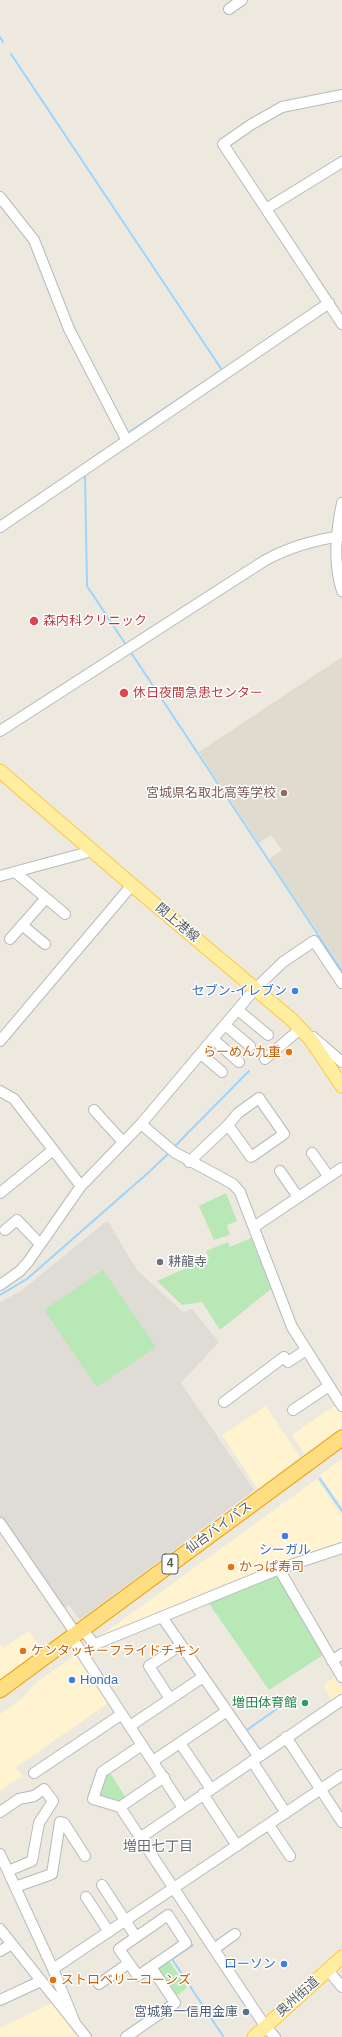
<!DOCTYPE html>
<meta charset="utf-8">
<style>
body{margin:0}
canvas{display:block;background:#ede9de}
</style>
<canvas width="342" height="2037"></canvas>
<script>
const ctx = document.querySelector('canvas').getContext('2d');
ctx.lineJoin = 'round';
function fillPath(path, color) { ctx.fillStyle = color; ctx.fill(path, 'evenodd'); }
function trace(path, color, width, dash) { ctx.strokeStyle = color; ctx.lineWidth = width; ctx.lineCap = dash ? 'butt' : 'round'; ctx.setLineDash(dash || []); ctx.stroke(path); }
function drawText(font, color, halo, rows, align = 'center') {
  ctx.font = font + ' Helvetica,"Noto Sans JP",sans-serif'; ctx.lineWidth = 3; ctx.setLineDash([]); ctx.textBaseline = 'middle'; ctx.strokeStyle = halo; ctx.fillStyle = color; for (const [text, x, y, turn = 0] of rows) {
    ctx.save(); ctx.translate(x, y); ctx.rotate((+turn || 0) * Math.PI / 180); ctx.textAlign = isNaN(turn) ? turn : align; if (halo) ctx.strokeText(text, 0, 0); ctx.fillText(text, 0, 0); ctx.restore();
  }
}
const commercial = new Path2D(`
 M337,1404l5,8v15l-37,27 -13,-19z
 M266,1406l34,51 -42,32 -36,-54z
 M342,1459v47l-22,-31z
 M317,1479l25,37v28l-56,17 -62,23 -128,55z
 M29,1631l13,18 -42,30v-35l3,4z
 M77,1654l33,48 -94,65 6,9 -22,15v-77l20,-14 17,-18z
 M52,2003l26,34h-78v-9z`);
const industrial = new Path2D(`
 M108,1222l29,48 46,42 9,-3 27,33 -38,41 73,107 -174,130 -11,-15 -7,4 -62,-92v-215l21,-11 83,-68z`);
const education = new Path2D(`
 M342,657v311l-73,-109 13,-9 -11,-15 -12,8 -60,-91z`);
const green = new Path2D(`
 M226,1193l11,28 -10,4 3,10 -16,5 -15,-34z
 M251,1238l20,51 -51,41 -18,-28 -20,3 -25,-24 52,-23 -3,-7 22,-9 2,5z
 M103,1270l53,77 -59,40 -53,-77z
 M278,1572l45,83 -54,35 -61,-88z
 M109,1771l17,27 -7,6 -22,-8 8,-22z
 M168,1959l19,29 -13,9 -17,-26 1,-6z`);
const sand = new Path2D(`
 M335,1677l7,12v7l-9,6 -9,-17z`);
const stream = new Path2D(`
 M0,37l3,5
 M11,54l211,316 -91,61
 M85,474l2,112 39,59
 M132,654l210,317
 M174,1147l75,-76
 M0,1295l27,-16 122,-107 21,-20
 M320,1479l22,32
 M247,1730l31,-22
 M193,1945l-21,14 51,77`);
const minor = new Path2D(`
 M229,9l13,-9
 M342,162l-76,47 76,115
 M0,197l34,43 35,89 58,112
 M266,209l-43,-65 29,-20 30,-17 60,-12
 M342,503c-6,28 -9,60 0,88
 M0,527l329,-224
 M0,731l264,-170c25,-14 50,-21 78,-25
 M15,872l50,42
 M0,876l85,-23 5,-4
 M22,925l23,19
 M10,939l36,-41
 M238,1010l30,25
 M225,1025l25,21
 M313,1037l29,25
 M213,1039l26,23
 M0,1041l132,-156
 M201,1054l21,18
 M265,1059l35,-30
 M0,1091l14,8 67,87
 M94,1110l29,32
 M141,1124l33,28 59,32 7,8 52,135 50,79
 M312,1153l17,24
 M189,1162l39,-37 10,-12 21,-15 25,36 -33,23 -23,-32
 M280,1171l18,26
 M0,1193l53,-43
 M254,1227l88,-59
 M5,1230l12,-10 23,24
 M0,1285l20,-14 8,-9 53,-76 60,-62 114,-135 28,-27 31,-21 28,42
 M224,1402l60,-45 4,5 18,-12
 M293,1410l36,-24
 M0,1523l76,111
 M279,1569l63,108
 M162,1617l96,139
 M87,1635l7,9 4,-1 181,-74 63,-21
 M76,1644l107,164
 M332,1661l10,-7
 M170,1699l-21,-33 32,-21
 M130,1726l73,-49
 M286,1737l56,85
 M180,1743l31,46
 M142,1745l-40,27 -9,27 27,8 145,219 10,11
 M153,1761l74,-50
 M252,1761l34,52
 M34,1773l88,-59
 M203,1794l34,52
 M120,1807l44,-30
 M0,1812l19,-13 15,-3 10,-7 9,12 -14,22 -7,38 -24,10
 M269,1825l21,31
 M140,1838l202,-138
 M0,1854l53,115 22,54
 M102,1885l34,52
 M15,1887l37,-13 8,-52 4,1 21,33
 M86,1897l23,35
 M168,1915l18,28 -48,33 -19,-27z
 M0,1929l86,108
 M214,1949l21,-15
 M0,1951l12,-7
 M53,1969l289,-194
 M328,1970l14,17
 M99,1984l30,-21
 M0,2000l41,-19
 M126,2037l49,-34 -24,-36`);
const major = new Path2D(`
 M0,771l132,114 159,134 20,21 31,46
 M254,2037l88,-80`);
const highway = new Path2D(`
 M0,1690l342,-252`);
const markers = [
 [34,621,5,"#e0444e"],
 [124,693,5,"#e0444e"],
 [284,793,4,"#8d6e63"],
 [295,991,4,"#3f7fe0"],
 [289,1052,4,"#e8710a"],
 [160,1262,4,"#6b7280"],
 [285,1536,4,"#3f7fe0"],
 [231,1567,4,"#e8710a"],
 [23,1651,4,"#e8710a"],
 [72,1680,4,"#3f7fe0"],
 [305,1703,4,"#2e9e5b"],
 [284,1964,4,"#3f7fe0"],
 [53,1980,4,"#e8710a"],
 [246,2012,4,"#5c6f8a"]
];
const shields = [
 [170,1564,16]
];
const shieldNames = [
 ["4",170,1564]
];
const healthNames = [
 ["森内科クリニック",43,621],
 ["休日夜間急患センター",133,693]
];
const educationNames = [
 ["宮城県名取北高等学校",276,793]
];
const streetNames = [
 ["閖上港線",177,923,40],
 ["仙台バイパス",219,1528,-36],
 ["奥州街道",298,1997,-42]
];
const shopNames = [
 ["セブン-イレブン",287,991],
 ["シーガル",285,1550,"center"],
 ["Honda",80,1680,"left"],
 ["ローソン",276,1964]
];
const foodNames = [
 ["らーめん九重",281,1052,"right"],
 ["かっぱ寿司",239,1567],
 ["ケンタッキーフライドチキン",31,1651],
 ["ストロベリーコーンズ",61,1980]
];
const worshipNames = [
 ["耕龍寺",168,1262]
];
const leisureNames = [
 ["増田体育館",297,1703]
];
const serviceNames = [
 ["宮城第一信用金庫",238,2012]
];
const neighbourhoodNames = [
 ["増田七丁目",158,1847]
];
fillPath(commercial, '#fff3d0');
fillPath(industrial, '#dfdcd6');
fillPath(education, '#dfdbce');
fillPath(green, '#b7e8b6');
fillPath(sand, '#fef0c7');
trace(stream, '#9bd5ff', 2);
trace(minor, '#b6babf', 12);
trace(major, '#ffc844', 15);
trace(highway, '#ea9e00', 17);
trace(minor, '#fff', 10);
trace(major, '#ffeea0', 13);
trace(highway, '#ffde82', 15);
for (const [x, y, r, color] of markers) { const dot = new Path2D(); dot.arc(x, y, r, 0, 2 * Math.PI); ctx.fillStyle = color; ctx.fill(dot); trace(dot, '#fff', 1.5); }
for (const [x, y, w] of shields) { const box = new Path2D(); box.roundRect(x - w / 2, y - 10, w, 20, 3); ctx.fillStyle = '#fff'; ctx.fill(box); trace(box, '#575c61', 1); }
drawText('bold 12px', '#575c61', null, shieldNames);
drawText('13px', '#be3a42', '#fff', healthNames, 'left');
drawText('13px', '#785e54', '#fff', educationNames, 'right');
drawText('13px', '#575c61', '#fff', streetNames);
drawText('13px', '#366cbe', '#fff', shopNames, 'right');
drawText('13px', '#c56008', '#fff', foodNames, 'left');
drawText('13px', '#5b616d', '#fff', worshipNames, 'left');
drawText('13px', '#27864d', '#fff', leisureNames, 'right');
drawText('13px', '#4e5e75', '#fff', serviceNames, 'right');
drawText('14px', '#686e73', '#fff', neighbourhoodNames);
</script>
